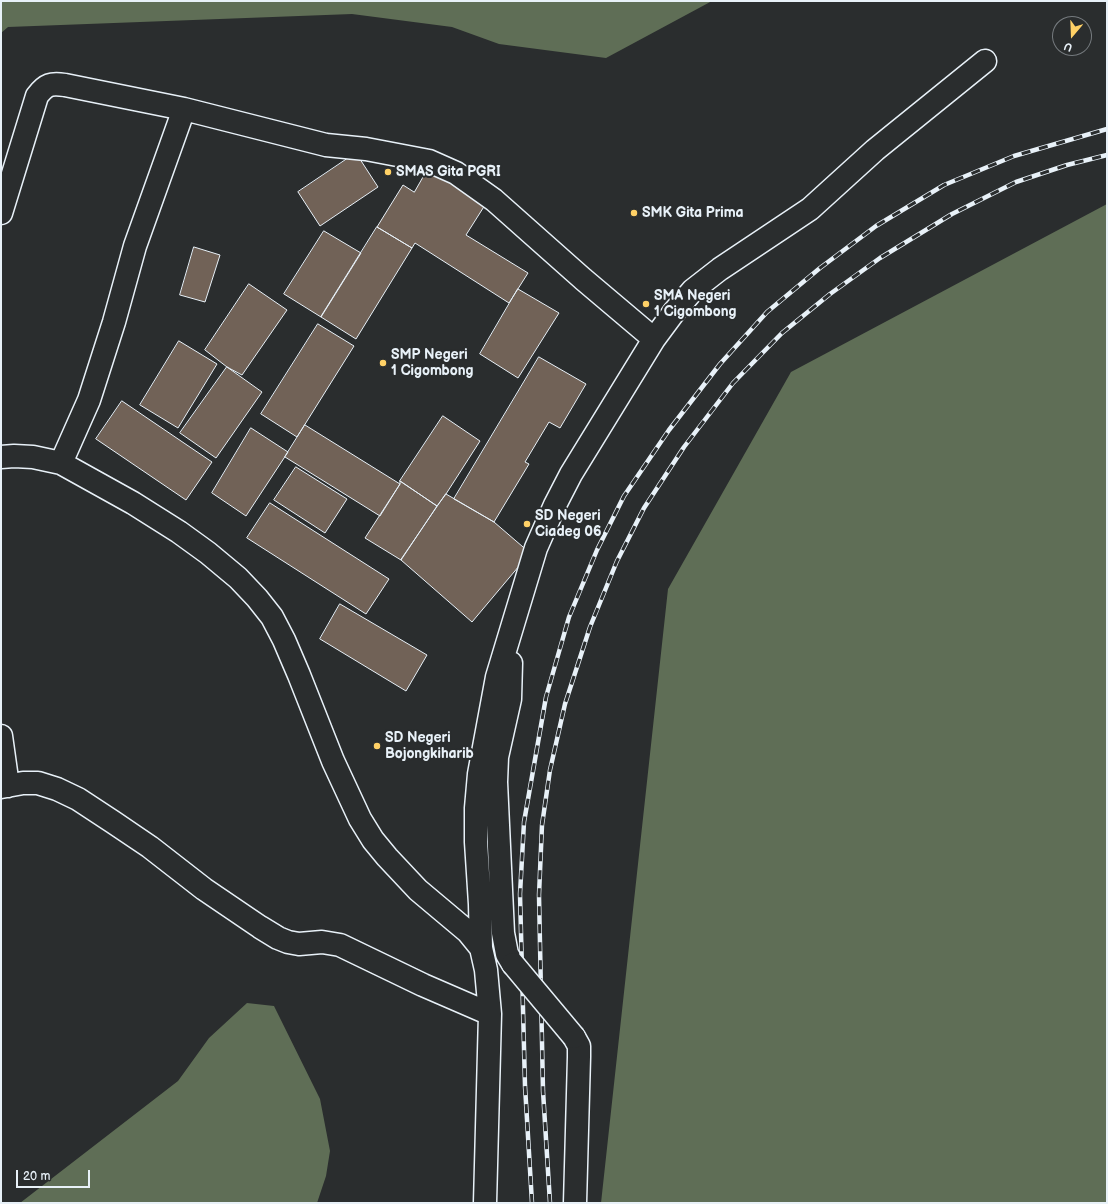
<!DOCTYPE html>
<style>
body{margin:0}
#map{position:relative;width:1108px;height:1204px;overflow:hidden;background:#2a2d2e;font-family:"Balsamiq Sans",sans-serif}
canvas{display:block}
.frame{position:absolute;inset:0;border:2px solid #e8f1f8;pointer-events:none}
.north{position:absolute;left:1052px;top:16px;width:40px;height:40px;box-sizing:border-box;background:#2a2d2e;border:1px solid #767b7f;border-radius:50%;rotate:199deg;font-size:11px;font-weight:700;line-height:16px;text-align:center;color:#e8f1f8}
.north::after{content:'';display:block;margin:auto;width:14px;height:18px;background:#ffd166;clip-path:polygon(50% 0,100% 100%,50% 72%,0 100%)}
.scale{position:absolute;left:16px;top:1170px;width:74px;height:18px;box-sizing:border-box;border:2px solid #e8f1f8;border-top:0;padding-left:5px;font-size:12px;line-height:14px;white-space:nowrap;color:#e8f1f8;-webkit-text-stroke:3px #2a2d2e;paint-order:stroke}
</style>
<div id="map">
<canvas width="1108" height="1204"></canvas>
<div class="frame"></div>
<div class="north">U</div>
<div class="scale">20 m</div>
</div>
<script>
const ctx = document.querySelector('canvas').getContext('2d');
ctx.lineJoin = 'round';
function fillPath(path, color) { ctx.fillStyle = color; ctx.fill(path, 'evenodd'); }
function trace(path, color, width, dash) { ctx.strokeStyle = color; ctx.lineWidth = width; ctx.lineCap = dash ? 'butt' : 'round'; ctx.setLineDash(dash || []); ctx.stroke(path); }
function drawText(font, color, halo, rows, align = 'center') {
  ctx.font = font + ' "Balsamiq Sans",sans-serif'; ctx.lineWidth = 4; ctx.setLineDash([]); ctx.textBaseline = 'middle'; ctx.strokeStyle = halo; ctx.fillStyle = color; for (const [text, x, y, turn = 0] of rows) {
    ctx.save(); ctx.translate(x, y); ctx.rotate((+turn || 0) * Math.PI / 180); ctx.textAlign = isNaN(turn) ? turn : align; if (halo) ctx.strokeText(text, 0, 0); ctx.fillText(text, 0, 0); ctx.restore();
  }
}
const green = new Path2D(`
 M1,1h711l-106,57 -107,-14 -47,-17 -100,-13 -344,13 -7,6z
 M1107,204v999h-506l67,-614 123,-217z
 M247,1003l27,3 46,93 10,52 -4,25 -9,27h-297l158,-122 31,-43z`);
const building = new Path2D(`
 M356,153l22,34 -58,39 -22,-34z
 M428,169l57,36 -19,30 62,38 -19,30 -94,-60 -3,5 -35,-21 26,-42 11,7z
 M377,227l35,21 -56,91 -35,-22z
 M324,231l37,22 -40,64 -37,-23z
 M194,247l26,8 -15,47 -25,-7z
 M249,284l38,26 -45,65 -15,-8 -22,-17z
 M518,289l41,24 -41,65 -38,-24z
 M318,324l36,22 -57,91 -36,-23z
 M179,341l38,23 -39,64 -38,-23z
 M539,357l47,27 -26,44 -11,-6 -24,40 4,2 -35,58 -40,-23z
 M227,367l35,25 -46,66 -36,-25z
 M122,401l90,61 -26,38 -90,-61z
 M443,416l37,25 -34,53 -9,12 -37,-25z
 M305,425l95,59 -20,32 -95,-59z
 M251,428l37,24 -42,64 -34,-23z
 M296,467l51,32 -22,34 -51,-33z
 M400,481l37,25 -36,54 -36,-22 35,-54z
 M446,494l48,28 36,31 -58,69 -71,-62z
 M270,503l119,76 -23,35 -119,-76z
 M340,604l87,51 -21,36 -86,-52z`);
const minor = new Path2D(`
 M1,213l36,-117c9,-12 14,-13 28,-11l119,24 142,36 40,4 63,12 27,12 38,27 89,79 71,60
 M1,457l13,-1 19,1 28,6 72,40 46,29 29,21 30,25 19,20 15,19 12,23 15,35 34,86 27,58 13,21 14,17 31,33 50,42 13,16 5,22 4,44 -5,189
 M61,463l28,-63 25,-78 21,-76 49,-137
 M511,663l-1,36 -13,58 -1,25 7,151 4,21 6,10
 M1,736l7,50
 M1,787l22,-4h15l19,6 21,10 35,23 37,25 54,42 56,38 18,11 10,4 11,2 23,-2 18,3 83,40 67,29
 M481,948l-1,-44 -4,-62v-34l3,-34 18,-97 39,-129 19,-43 16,-31 83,-135 20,-27 19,-22 27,-21 90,-60 65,-59 110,-89
 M574,1037l5,9v11l-4,146`);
const rail = new Path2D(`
 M532,1203l-7,-117 -5,-192 4,-72 22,-125 23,-80 28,-67 27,-54 45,-66 51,-66 47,-52 53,-44 56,-42 68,-41 70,-29 93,-27
 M550,1203l-7,-112 -4,-196 3,-70 8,-55 15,-66 25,-77 27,-66 27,-53 40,-61 49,-64 49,-50 48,-39 50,-36 72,-44 64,-32 51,-17 40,-10`);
const minorBridge = new Path2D(`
 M513,964l61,73`);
const markers = [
 [388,172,4,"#ffd166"],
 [634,213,4,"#ffd166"],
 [646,304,4,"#ffd166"],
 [383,363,4,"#ffd166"],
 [527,524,4,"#ffd166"],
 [377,746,4,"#ffd166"]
];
const poiNames = [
 ["SMAS Gita PGRI",396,172],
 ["SMK Gita Prima",642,213],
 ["SMA Negeri",654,296],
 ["1 Cigombong",654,312],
 ["SMP Negeri",391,355],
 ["1 Cigombong",391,371],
 ["SD Negeri",535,516],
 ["Ciadeg 06",535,532],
 ["SD Negeri",385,738],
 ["Bojongkiharib",385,754]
];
fillPath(green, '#5f6e56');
fillPath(building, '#716257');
trace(building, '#e8f1f8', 1);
trace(minor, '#e8f1f8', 25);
trace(minor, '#2a2d2e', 22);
trace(rail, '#e8f1f8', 4.5);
trace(rail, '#2a2d2e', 3, [9]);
trace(minorBridge, '#e8f1f8', 25, []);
trace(minorBridge, '#2a2d2e', 22);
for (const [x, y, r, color] of markers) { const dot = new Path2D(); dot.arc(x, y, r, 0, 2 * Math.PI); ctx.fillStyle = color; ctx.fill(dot); trace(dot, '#2a2d2e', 1.5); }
drawText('bold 14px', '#e8f1f8', '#2a2d2e', poiNames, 'left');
</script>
